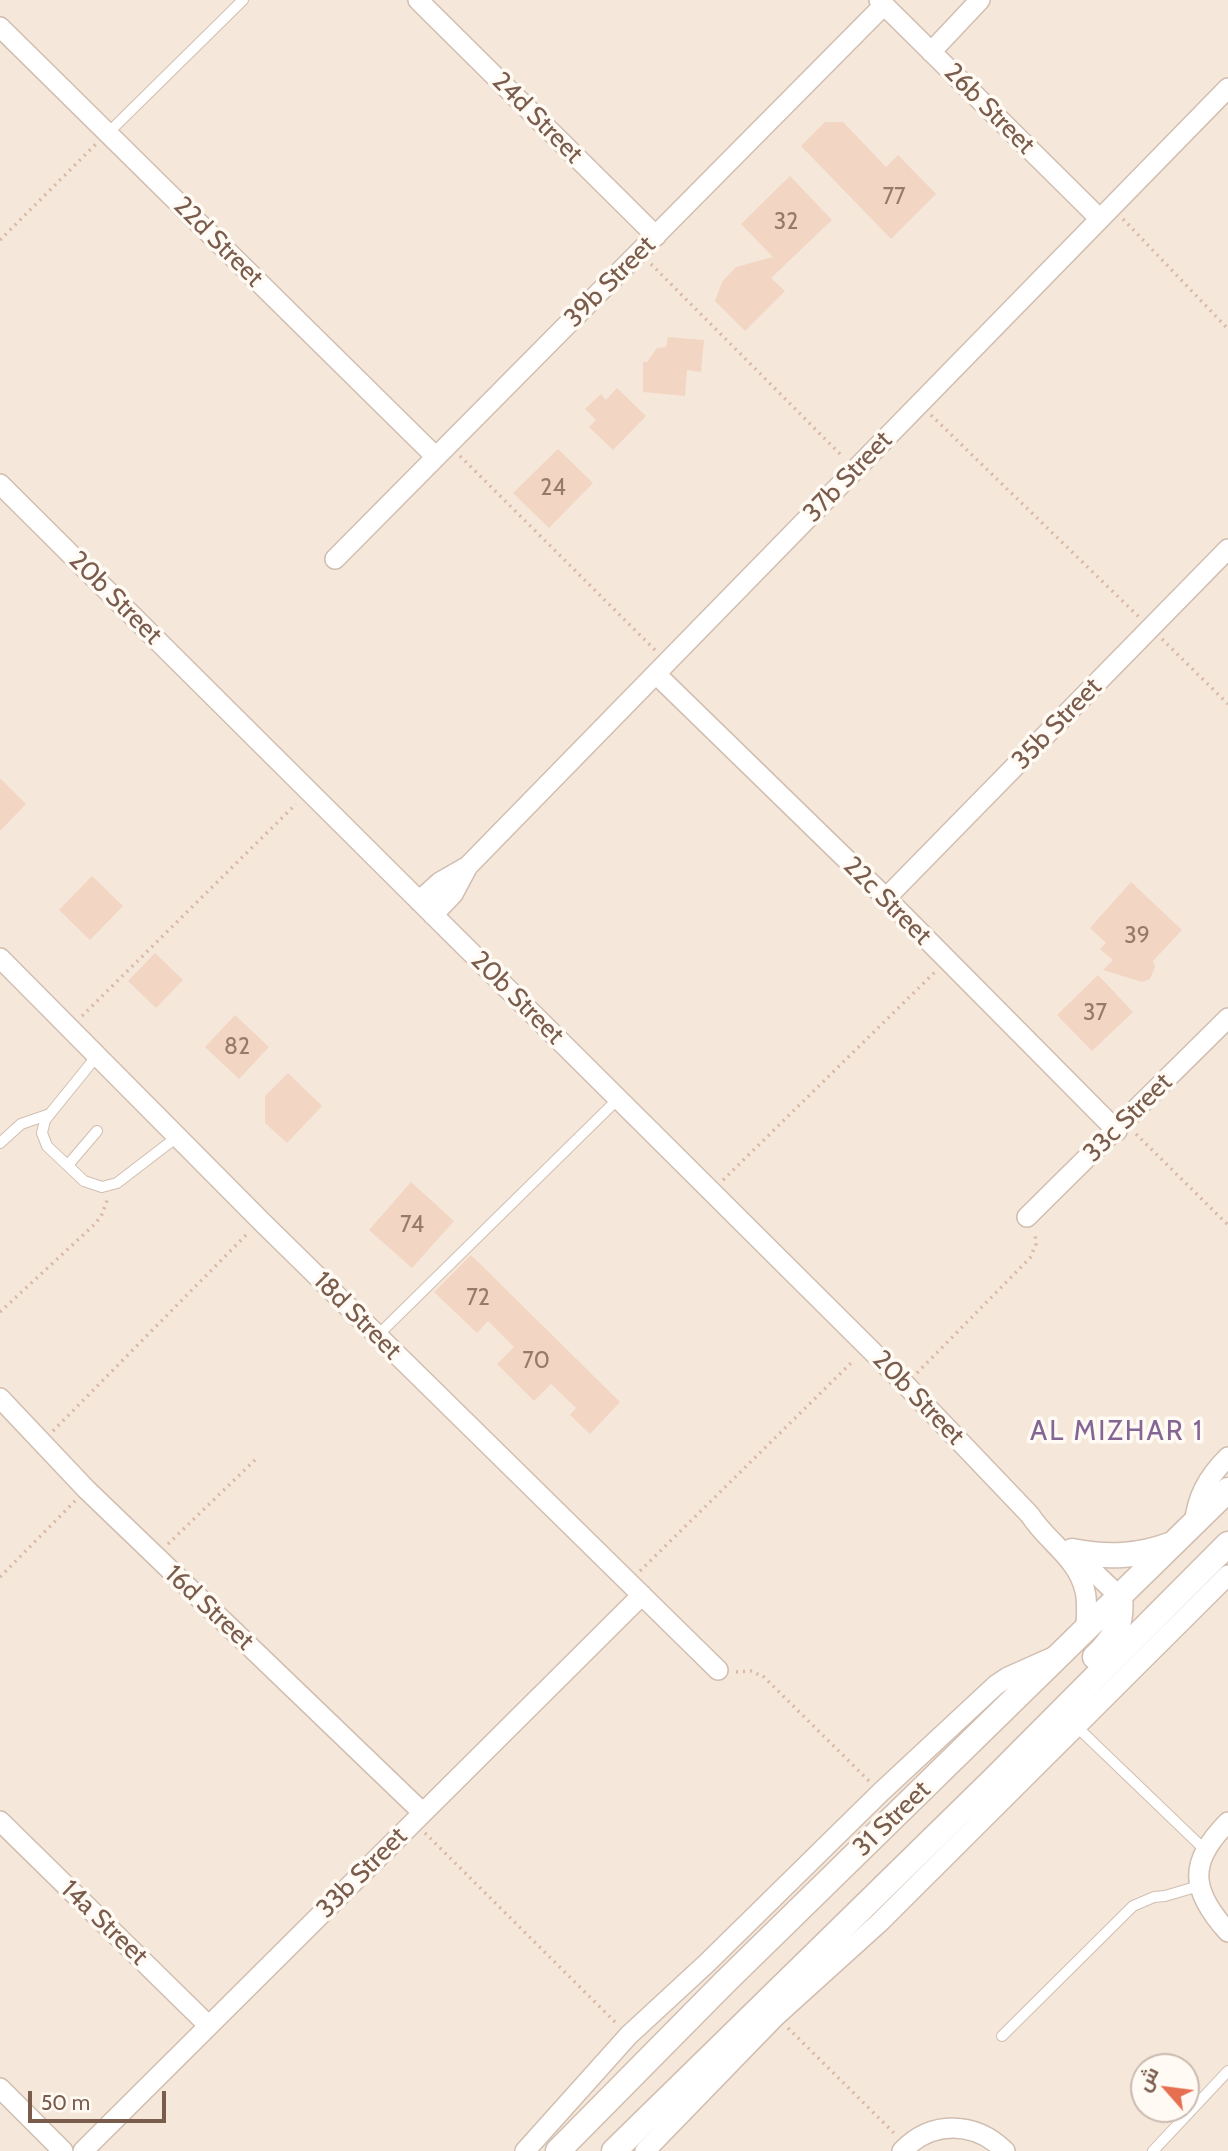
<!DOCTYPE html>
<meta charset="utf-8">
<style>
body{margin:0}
#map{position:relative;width:1228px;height:2151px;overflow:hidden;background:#fdf6ec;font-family:Cabin,Cairo,sans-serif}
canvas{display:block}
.north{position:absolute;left:1130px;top:2053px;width:70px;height:70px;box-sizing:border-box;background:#fffaf3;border:2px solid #cabbb1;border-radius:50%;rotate:298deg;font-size:19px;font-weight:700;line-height:28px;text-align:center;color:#7a5c4d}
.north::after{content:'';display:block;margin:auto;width:24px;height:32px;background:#e76f51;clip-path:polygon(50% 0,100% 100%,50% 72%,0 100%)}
.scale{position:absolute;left:28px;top:2091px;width:138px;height:32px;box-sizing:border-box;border:4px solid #7a5c4d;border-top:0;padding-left:9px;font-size:21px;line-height:24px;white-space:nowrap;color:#7a5c4d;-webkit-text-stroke:5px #fffaf3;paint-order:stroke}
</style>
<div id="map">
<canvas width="1228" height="2151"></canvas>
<div class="north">ش</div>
<div class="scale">50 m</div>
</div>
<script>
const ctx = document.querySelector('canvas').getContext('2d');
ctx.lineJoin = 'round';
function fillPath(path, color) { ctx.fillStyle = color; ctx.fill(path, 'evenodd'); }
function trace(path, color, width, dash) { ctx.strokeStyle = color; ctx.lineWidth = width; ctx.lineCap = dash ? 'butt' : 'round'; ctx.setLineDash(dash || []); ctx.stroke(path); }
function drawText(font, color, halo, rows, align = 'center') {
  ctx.font = font + ' Cabin,sans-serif'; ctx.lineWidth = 7; ctx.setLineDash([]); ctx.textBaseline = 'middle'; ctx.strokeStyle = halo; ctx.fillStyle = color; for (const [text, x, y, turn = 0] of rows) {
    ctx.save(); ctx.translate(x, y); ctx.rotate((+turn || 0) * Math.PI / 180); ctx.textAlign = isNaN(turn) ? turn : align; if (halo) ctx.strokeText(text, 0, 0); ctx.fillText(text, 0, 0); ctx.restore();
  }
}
const residential = new Path2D(`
 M0,0h1228v2151h-1228zM1144,2067h42v42h-42z`);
const building = new Path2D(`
 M825,122h18l43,45 12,-12 38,39 -45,45 -90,-93z
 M790,176l42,44 -61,58 14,13 -40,40 -30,-30 7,-19 14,-15 37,-10 -32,-33z
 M668,337l36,3 -3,32 -14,-2 -2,26 -42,-4v-30h4l10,-14 9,-1z
 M617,388l29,28 -33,34 -24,-23 7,-7 -11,-11 16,-15 5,6z
 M558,449l35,34 -44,45 -36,-35z
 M0,778l26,26 -26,27z
 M92,876l31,30 -33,34 -31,-30z
 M1131,882l51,48 -29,31 2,6 -5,12 -8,3 -39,-12 10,-10 -13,-11 6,-6 -16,-15z
 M155,953l28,27 -27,28 -28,-27z
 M1098,975l35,37 -41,39 -35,-36z
 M235,1015l34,32 -30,32 -34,-32z
 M288,1073l34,33 -35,37 -22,-20v-27z
 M411,1182l43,39 -42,47 -43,-38z
 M471,1255l149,147 -30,32 -20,-19 6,-7 -25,-24 -17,17 -37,-37 17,-17 -26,-26 -11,12 -43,-41z`);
const path = new Path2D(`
 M1123,219l105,110
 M0,240l96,-96
 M651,264l192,193
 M931,415l208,202
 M460,456l196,195
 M1162,639l66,65
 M82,1016l214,-212
 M1136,1134l92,91
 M723,1180l212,-208
 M0,1312l96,-89 6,-9 6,-16
 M917,1373l113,-115 6,-14 -1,-11
 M53,1431l196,-199
 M168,1544l89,-86
 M640,1571l214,-211
 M0,1577l75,-76
 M736,1672l15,-1 13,6 105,104
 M425,1833l191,190
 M788,2028l106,105`);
const service = new Path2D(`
 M108,133l135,-133
 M96,1057l-51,63 -3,13 5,13 37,35 18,6 15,-4 60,-46
 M0,1143l21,-19 29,-10
 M68,1165l29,-34
 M377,1336l241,-237
 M1076,1726l128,123
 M1002,2036l131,-130 21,-9 11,-1 34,-10
 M1153,2151l75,-80`);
const minor = new Path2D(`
 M418,0l238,236
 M879,0l221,219
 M0,27l436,430
 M931,52l49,-52
 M0,484l905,900 125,131c17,27 48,43 55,76 3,12 1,27 1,39
 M335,559l549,-554
 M656,674l230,224 231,233
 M886,898l342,-349
 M419,901l21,-19 28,-16
 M433,915l20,-21 15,-28 760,-778
 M0,958l261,263 457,449
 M1027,1217l201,-199
 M0,1398l86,91 337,324
 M1194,1525c3,-29 14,-48 34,-68
 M1073,1552l47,45
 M0,1821l208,204
 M1228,1822c-40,40 -38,68 0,110
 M0,2088l63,63
 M83,2151l559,-556
 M525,2151l104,-116 78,-72 174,-171 115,-107 12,-8 45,-20
 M645,2151l131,-135 104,-94 348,-347
 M902,2151c30,-31 73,-30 103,0`);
const tertiary = new Path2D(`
 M1072,1551c35,7 66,6 100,-7
 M1095,1657c19,-18 28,-33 25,-60
 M558,2151l167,-169 503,-492
 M614,2151l379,-371 235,-236`);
const numberNames = [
 ["77",894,197],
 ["32",786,222],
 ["24",553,488],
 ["39",1137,936],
 ["37",1095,1013],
 ["82",237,1047],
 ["74",412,1225],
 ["72",478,1298],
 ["70",536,1361]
];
const streetNames = [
 ["26b Street",989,109,45],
 ["24d Street",537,118,45],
 ["22d Street",218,242,45],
 ["39b Street",610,282,-45],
 ["37b Street",848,477,-46],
 ["20b Street",115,598,45],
 ["35b Street",1057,724,-46],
 ["22c Street",887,901,45],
 ["20b Street",517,998,45],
 ["33c Street",1128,1118,-45],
 ["18d Street",357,1316,45],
 ["20b Street",918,1398,46],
 ["16d Street",209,1608,43],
 ["31 Street",892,1819,-44],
 ["33b Street",362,1873,-45],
 ["14a Street",104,1923,44]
];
const neighbourhoodNames = [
 ["AL MIZHAR 1",1117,1432]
];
fillPath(residential, '#f5e8da');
fillPath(building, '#f3d5c3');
trace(service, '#d1beb0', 12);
trace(minor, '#d1beb0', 22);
trace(tertiary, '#d1beb0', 27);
trace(path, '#d9b8a5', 3.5, [2, 5]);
trace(service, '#fff', 10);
trace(minor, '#fff', 19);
trace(tertiary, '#fff', 24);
drawText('23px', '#987a6a', null, numberNames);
drawText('26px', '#7a5c4d', '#fffaf3', streetNames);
ctx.letterSpacing = '2px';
drawText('28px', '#846695', '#fffaf3', neighbourhoodNames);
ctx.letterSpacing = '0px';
</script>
